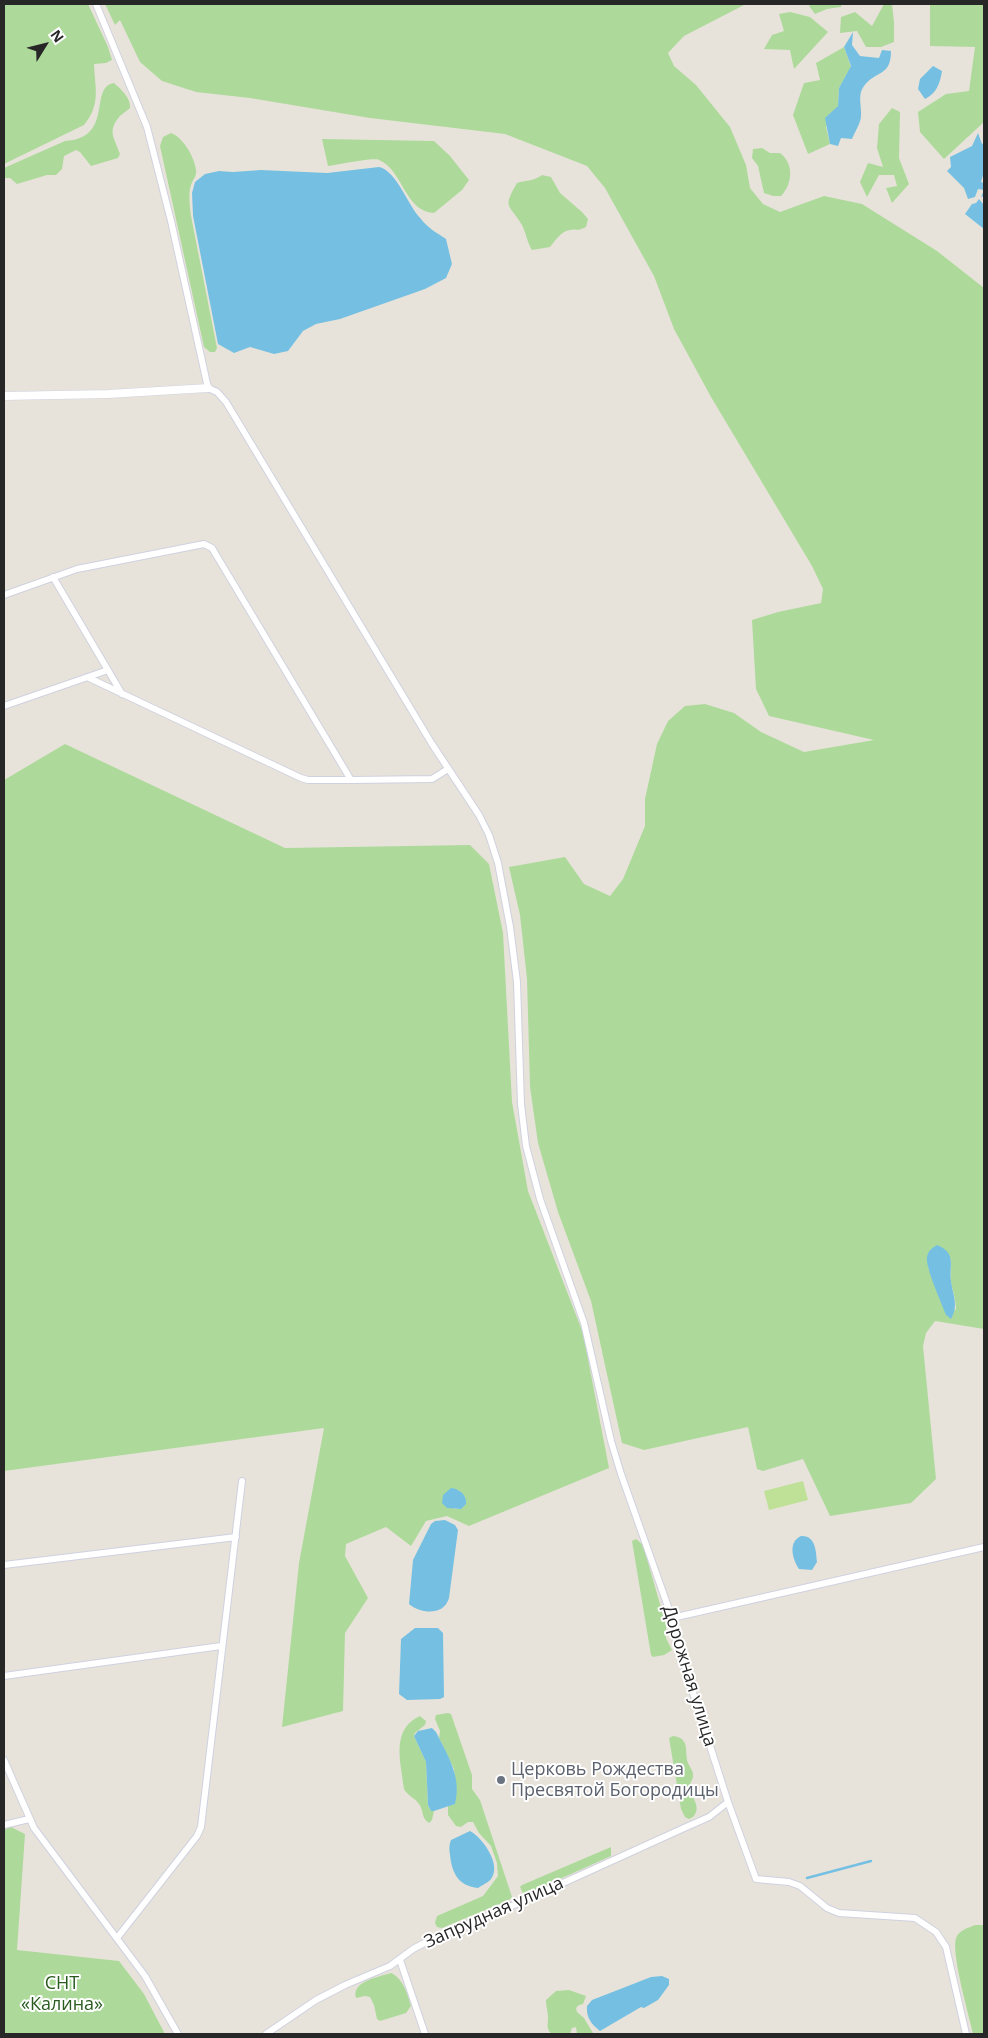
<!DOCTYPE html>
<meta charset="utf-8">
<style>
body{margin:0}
#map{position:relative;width:988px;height:2038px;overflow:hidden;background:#e8e3da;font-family:"Open Sans",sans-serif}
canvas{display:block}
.frame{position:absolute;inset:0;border:5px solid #272727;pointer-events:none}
.north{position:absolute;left:20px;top:20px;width:50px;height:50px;-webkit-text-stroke:4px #fff;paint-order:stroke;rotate:54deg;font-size:14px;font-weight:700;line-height:20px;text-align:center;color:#272727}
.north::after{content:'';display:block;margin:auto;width:18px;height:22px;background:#272727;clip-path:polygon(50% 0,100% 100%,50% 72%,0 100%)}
</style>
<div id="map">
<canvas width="988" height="2038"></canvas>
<div class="frame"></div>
<div class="north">N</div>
</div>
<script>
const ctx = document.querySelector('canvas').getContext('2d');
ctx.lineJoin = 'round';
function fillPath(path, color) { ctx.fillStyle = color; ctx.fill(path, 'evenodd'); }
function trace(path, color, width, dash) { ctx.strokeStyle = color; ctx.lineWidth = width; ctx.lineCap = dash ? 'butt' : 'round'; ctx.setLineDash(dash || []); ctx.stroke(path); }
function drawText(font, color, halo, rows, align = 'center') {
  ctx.font = font + ' "Open Sans",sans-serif'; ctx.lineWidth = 4; ctx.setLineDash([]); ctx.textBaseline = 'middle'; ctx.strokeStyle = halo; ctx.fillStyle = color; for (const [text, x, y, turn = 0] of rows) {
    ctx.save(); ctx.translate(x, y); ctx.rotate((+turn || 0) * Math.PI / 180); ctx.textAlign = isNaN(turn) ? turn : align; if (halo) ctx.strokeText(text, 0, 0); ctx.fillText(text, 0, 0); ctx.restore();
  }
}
const green = new Path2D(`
 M4,4h84l20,43 4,13 -6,3 -12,1c1,25 7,40 -10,61l-80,39z
 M105,4h641l-62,32 -16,17 6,13 22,19 34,42 16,38 4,23 13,16 17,8 44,-16 38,8 75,47 47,37v1041l-49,-8 -9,12 -3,13 13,133 -25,24 -81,13 -27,-57 -40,12 -6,-2 -9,-42 -104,23 -22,-7 -31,-142 -33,-89 -20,-69 -8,-56 -3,-108 -7,-64 -11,-48 56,-10 19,27 26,12 13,-17 22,-53v-27l12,-55 11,-23 17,-15 20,-2 29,9 27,19 43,20 70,-12 -105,-24 -13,-27 -4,-69 26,-8 43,-9 2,-14 -11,-23 -101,-169 -37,-68 -20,-53 -49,-88 -18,-22 -82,-32 -135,-16 -120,-20 -54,-6 -34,-11 -22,-19 -20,-42 -5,5zM950,1257c2,9 0,16 1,25 2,10 5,18 5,28l-16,-11 -12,-32z
 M812,4h30l-1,3 -14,2 -12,5 -6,-8z
 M884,4h8l2,18v20l-13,5h-15l-9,-16 -17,2 1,-16 14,-5 17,14z
 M930,4h54v118l-40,37 -24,-27 -2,-20 28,-18 23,-3 6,-44 -45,-1z
 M790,12l20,5 18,15 -34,37 -4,-19 -26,-1 8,-14 12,-4 -5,-17z
 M844,47l7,20 -12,21 -1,18 -12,21 4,17 -22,10 -15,-39 11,-32 16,-3 -4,-17z
 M114,83c7,6 17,15 16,25 -3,3 -7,5 -10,8 -13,15 -6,21 0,38l-2,4 -27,8 -11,-14 -4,-2 -12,6 -2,13 -6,6h-9l-30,9 -7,-6h-6v-10l61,-27c50,-3 23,-54 49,-58z
 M892,108l8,4 -1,46 10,26 -17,19 -6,-15 11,-2 -3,-11h-15l-12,22 -7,-15 8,-19 15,4 -6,-19 2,-24z
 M171,133c12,4 24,25 25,37 1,6 -3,9 -5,15 -3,9 -1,21 0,31l26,132 -2,4h-5l-6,-5 -44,-201 3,-9z
 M322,139l112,2 16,15 19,24 -7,10 -28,23c-29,-1 -31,-43 -55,-53 -6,-3 -41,5 -51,6z
 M762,148l8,5h10c14,10 13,31 1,43h-8l-9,-3 -6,-27 -6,-8 1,-9z
 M542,175l9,2 9,16 22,19 6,7 -2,8c-10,5 -8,1 -16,3 -9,1 -15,11 -20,17l-18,3c-5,-8 -6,-17 -10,-25 -13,-22 -20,-16 -5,-42 10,-3 17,-2 25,-8z
 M65,744l220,104 185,-3 19,19 14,69 9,169 16,89 55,142 26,135 -140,58 -22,-10 -21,5 -15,25 -25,-19 -40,17 -1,12 23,42 -23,35 -2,78 -61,16 17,-164 25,-135 -320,43v-691zM458,1490l7,7 -7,12h-4z
 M636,1539l7,6 23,80v13l6,12 -8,5 -11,2 -2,-2 -19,-114z
 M448,1713l3,1 21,61v14l8,11 32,97 -3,3 -67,28 -5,-1 -2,-4 2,-7 46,-20 15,-20 -1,-13 -6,-17 -12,-13 -6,-11h-5l-7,5 -5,-1 -8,-11v-9l7,-2 -1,-35 -15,-31 1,-7 -5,-12 1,-4z
 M420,1716l6,5 -1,4 -10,8 -1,3 12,26 2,43 3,6h3l-2,9 -3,3c-8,-5 -5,-12 -10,-19 -4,-6 -11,-8 -15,-15 -3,-27 -14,-59 16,-73z
 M673,1736c18,2 11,16 15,27 2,5 6,8 5,14 -1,4 -4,7 -3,11 2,11 12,19 3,29l-4,2 -4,-2 -4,-8 -12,-71z
 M11,1827l14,7 -8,116 102,11 25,33 21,40h-161v-205z
 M611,1847v9l-87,39 -4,-8 2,-2z
 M975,1925h9v109h-11c-4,-19 -22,-80 -17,-96 3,-8 12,-10 19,-13z
 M391,1973c12,5 17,22 20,33l-5,7 -26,8 -3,-2 -3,-14 -4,-8 -5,-1 -9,2c-5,-17 23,-21 35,-25z
 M569,1990l17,6 -3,8 -4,1 -3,3 1,4 7,6 9,15 -16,1 -1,-7 -4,1 -2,6h-19c-5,-7 -3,-9 -3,-16 0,-6 -2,-12 -2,-18l10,-9z`);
const pitch = new Path2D(`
 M803,1481l5,19 -39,10 -5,-19z`);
const water = new Path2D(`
 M853,32l-1,13 8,11 19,2 3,-8 9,1c0,26 -15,19 -27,35 -7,9 -2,20 -3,31 -1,7 -6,15 -9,22l-11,-1 -3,8 -8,-2 -5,-26 13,-12 1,-18 12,-22 -7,-19z
 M933,66l9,5c-2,12 -5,22 -17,28l-7,-10 2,-10z
 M978,133l4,11 2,-1v29l-3,10 3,1v13l-3,1 3,-7 -6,-1 -3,8 -7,2 -4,-11 -17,-17 4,-4 -1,-10 22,-11z
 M379,167c18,4 29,39 42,52 7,9 16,14 25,20l6,25 -6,14 -21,11 -85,30 -24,5 -13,7 -15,20 -14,3 -24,-7 -16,6 -16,-9 -25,-128 -1,-23 3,-11 10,-8 14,-3 14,1 28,-2 66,3z
 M979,199l5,6v24l-19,-15 7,-10 4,-1z
 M937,1245c20,8 12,20 14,36 2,15 8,24 0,38l-5,-4c-4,-11 -21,-48 -19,-58 1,-6 5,-9 10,-12z
 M451,1488c9,1 16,7 15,16l-5,5 -14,-1 -5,-5 1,-8z
 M445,1520l10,5 3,5 -9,68c-5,18 -28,16 -40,6l4,-44 18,-36 4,-3z
 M801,1536c15,-1 15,16 16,26l-5,8 -13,-1c-7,-11 -11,-27 2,-33z
 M415,1628h23l5,5 1,64 -4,2 -33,1 -8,-6 2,-55z
 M432,1728l4,4c12,24 26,45 19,72l-21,7h-3l-3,-6 -2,-43 -12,-26 4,-5z
 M470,1831c13,7 32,34 21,48 -2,3 -9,6 -13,9 -19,-2 -26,-14 -28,-33 -1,-6 -1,-10 1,-15z
 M662,1976l7,3v6l-11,15 -14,8 -3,-1 -41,24c-9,-7 -14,-14 -13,-25l5,-6 59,-23z`);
const stream = new Path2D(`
 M807,1878l64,-17`);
const minor = new Path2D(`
 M96,4l51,123 24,94 37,167 9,4 9,10 206,342 47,71 10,20 9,28 12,64 7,55 4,122 5,42 14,53 44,124 27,118 10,33 51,144 15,56 41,128 28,77 33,3 11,4 27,22 12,5 76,5 21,14 10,15 20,87
 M53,577l69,117
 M4,595l73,-26 127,-25 8,4 139,232h-43l-7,-2 -214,-101
 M4,706l104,-36
 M351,780l81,-1 16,-10
 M4,1565l232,-28
 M672,1618l312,-71
 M4,1676l217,-30
 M4,1760l30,68 111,148 33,58
 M4,1825l25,-6
 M117,1938l80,-102 4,-9 41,-346
 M400,1960l25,74
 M266,2034l50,-34 29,-15 45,-19 23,-17 17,-9 89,-37 165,-75 25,-11 19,-15`);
const tertiary = new Path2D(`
 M4,396l104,-2 100,-6`);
const markers = [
 [501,1780,5,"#6b7280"]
];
const streetNames = [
 ["Дорожная улица",689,1676,73],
 ["Запрудная улица",494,1913,-24]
];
const worshipNames = [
 ["Церковь Рождества",511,1770],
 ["Пресвятой Богородицы",511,1791]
];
const parkNames = [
 ["СНТ",62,1984],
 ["«Калина»",62,2005]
];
fillPath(green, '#adda9b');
fillPath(pitch, '#bee197');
fillPath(water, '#75c0e2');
trace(stream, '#75c0e2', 2.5);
trace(minor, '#cfd1df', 8);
trace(tertiary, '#cfd1df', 9);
trace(minor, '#fff', 6);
trace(tertiary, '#fff', 8);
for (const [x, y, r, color] of markers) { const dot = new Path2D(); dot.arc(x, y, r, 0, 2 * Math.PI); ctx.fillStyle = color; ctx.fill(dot); trace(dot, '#fff', 2); }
drawText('18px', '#272727', '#fff', streetNames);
drawText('18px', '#5b616d', '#fff', worshipNames, 'left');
drawText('18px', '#295b1f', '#fff', parkNames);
</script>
